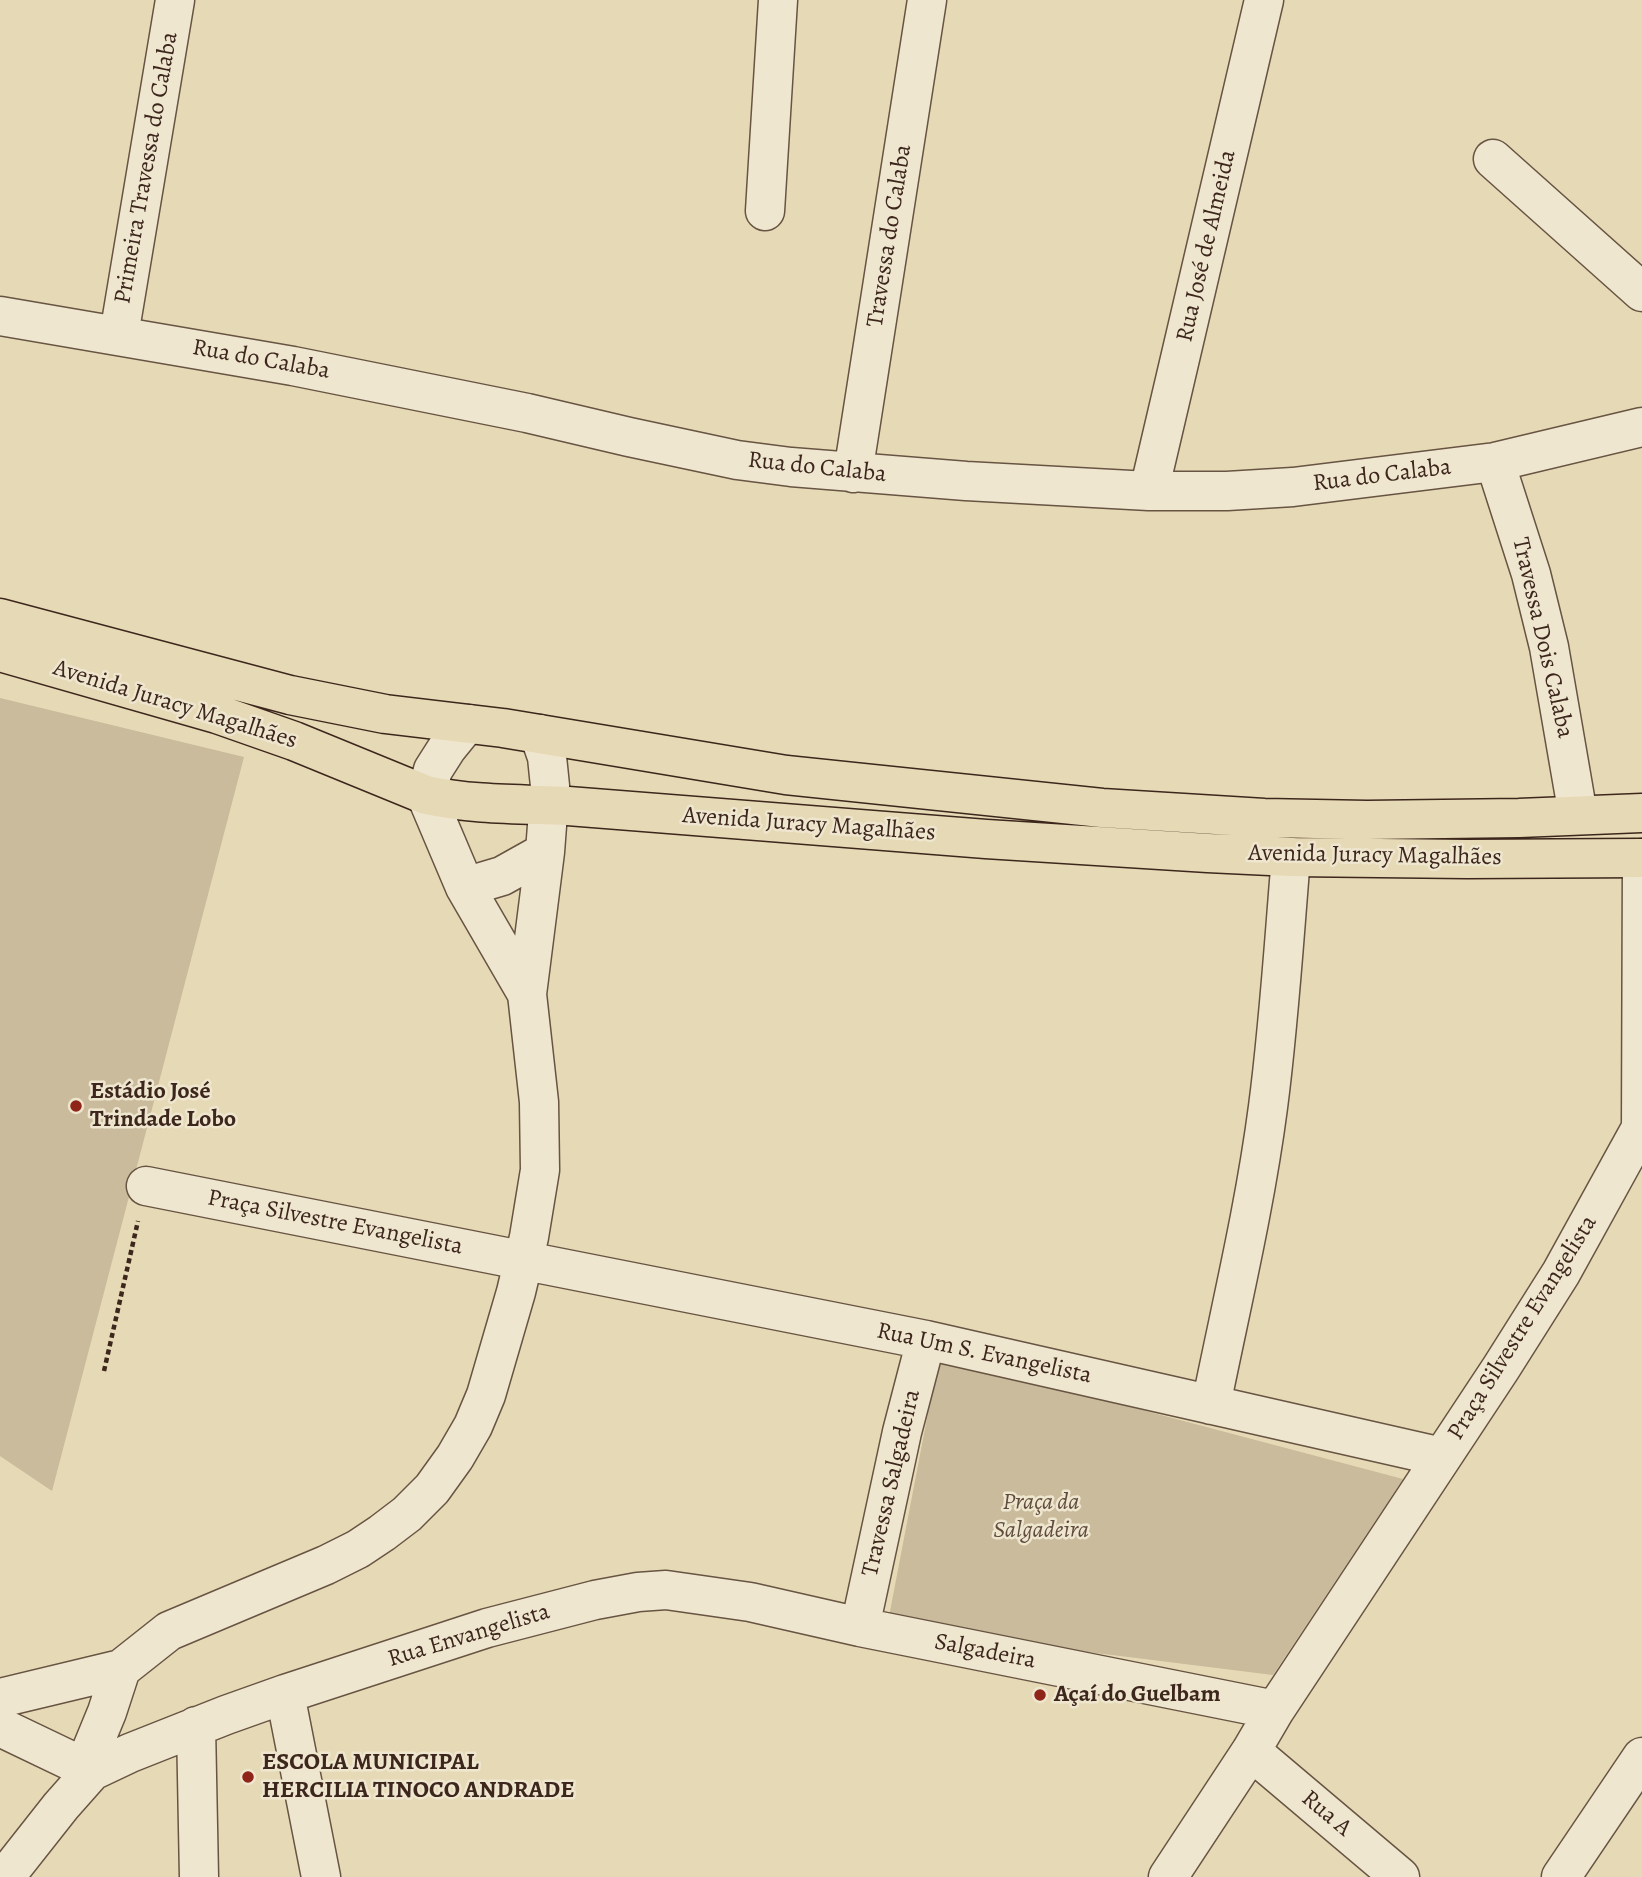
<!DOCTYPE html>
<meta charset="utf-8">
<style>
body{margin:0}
canvas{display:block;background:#e6d9b5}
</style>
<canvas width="1642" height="1877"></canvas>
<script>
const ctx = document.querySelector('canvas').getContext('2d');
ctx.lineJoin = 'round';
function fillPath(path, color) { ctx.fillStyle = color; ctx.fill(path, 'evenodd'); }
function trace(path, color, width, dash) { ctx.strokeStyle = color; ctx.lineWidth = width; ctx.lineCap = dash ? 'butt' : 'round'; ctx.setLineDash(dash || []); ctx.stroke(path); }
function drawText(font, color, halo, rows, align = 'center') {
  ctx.font = font + ' Alegreya,serif'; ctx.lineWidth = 5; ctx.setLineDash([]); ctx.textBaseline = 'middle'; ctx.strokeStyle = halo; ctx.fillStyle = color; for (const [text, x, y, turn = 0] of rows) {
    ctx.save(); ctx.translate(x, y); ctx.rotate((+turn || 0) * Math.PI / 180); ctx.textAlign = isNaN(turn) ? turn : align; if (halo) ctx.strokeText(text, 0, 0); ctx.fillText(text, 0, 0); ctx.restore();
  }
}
const green = new Path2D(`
 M0,698l244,59 -192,734 -52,-35z
 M938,1361l170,40 295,78 -130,196 -386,-48z`);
const path = new Path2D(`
 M104,1371l34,-150`);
const minor = new Path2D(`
 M1493,159l149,133
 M765,211l13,-211
 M0,316l293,50 234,47 102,24 108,23 54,7 175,14 183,10h78l66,-4 202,-25 147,-35
 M119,335l56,-335
 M1495,462l36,112 18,73 29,168
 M853,473l74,-473
 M1149,491l115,-491
 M468,724l-8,8 -13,16 -14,22 -7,25 39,92 62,107
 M465,887l37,-11 43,-24
 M146,1186l780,154 516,117
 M1211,1405c20,-99 44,-198 57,-298 11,-83 16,-167 23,-250
 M860,1627l42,-195 24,-92
 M285,1694l36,183
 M0,1698l121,-29
 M196,1726l3,151
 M0,1727l92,44
 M1251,1751l149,126
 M84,1768l23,-56 14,-43 48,-38 157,-66 32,-16 24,-16 25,-19 25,-25 23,-32 18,-31 13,-31 30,-103 13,-55 11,-67 -1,-68 -12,-108 18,-142 5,-66 -3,-29 -8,-23
 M5,1877l56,-71 31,-35 38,-18 96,-38 59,-21 202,-66 108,-28 43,-8 28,-2 84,12 110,25 415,83
 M1168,1877l83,-126 24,-41 226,-342 60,-95 80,-145 1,-270
 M1561,1877l81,-120`);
const major = new Path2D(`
 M0,618l290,77 95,19 118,14 283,47 316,33 162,10 103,2 152,-2 123,-5
 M0,652l217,62 77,27 132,54c47,10 94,9 142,11l418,33 222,14 83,4 176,2 175,-1`);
const markers = [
 [76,1106,7,"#8f2418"],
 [1040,1695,7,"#8f2418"],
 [248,1777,7,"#8f2418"]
];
const streetNames = [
 ["Primeira Travessa do Calaba",147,168,-80],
 ["Travessa do Calaba",890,236,-81],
 ["Rua José de Almeida",1207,246,-77],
 ["Rua do Calaba",261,360,10],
 ["Rua do Calaba",817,468,6],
 ["Rua do Calaba",1382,476,-7],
 ["Travessa Dois Calaba",1542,638,77],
 ["Avenida Juracy Magalhães",175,705,17],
 ["Avenida Juracy Magalhães",809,825,4],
 ["Avenida Juracy Magalhães",1375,856,1],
 ["Praça Silvestre Evangelista",335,1223,11],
 ["Praça Silvestre Evangelista",1523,1328,-58],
 ["Rua Um S. Evangelista",984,1354,12],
 ["Travessa Salgadeira",892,1483,-77],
 ["Rua Envangelista",469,1636,-17],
 ["Salgadeira",985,1652,11],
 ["Rua A",1326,1814,40]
];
const poiNames = [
 ["Estádio José",90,1092],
 ["Trindade Lobo",90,1120],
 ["Açaí do Guelbam",1054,1695],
 ["ESCOLA MUNICIPAL",262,1763],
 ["HERCILIA TINOCO ANDRADE",262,1791]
];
const parkNames = [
 ["Praça da",1041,1503],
 ["Salgadeira",1041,1531]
];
fillPath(green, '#c9bb9b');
trace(minor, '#675443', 41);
trace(major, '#3d271d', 41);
trace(path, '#3d271d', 4.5, [5, 3.5]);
trace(minor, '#efe6cf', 38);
trace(major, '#e6d9b5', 38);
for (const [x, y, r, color] of markers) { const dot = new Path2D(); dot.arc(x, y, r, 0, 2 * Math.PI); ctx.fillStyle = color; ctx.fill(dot); trace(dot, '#efe6cf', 2.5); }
drawText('24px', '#3d271d', '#efe6cf', streetNames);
drawText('bold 24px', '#3d271d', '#efe6cf', poiNames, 'left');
drawText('italic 24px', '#604c3c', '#efe6cf', parkNames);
</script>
